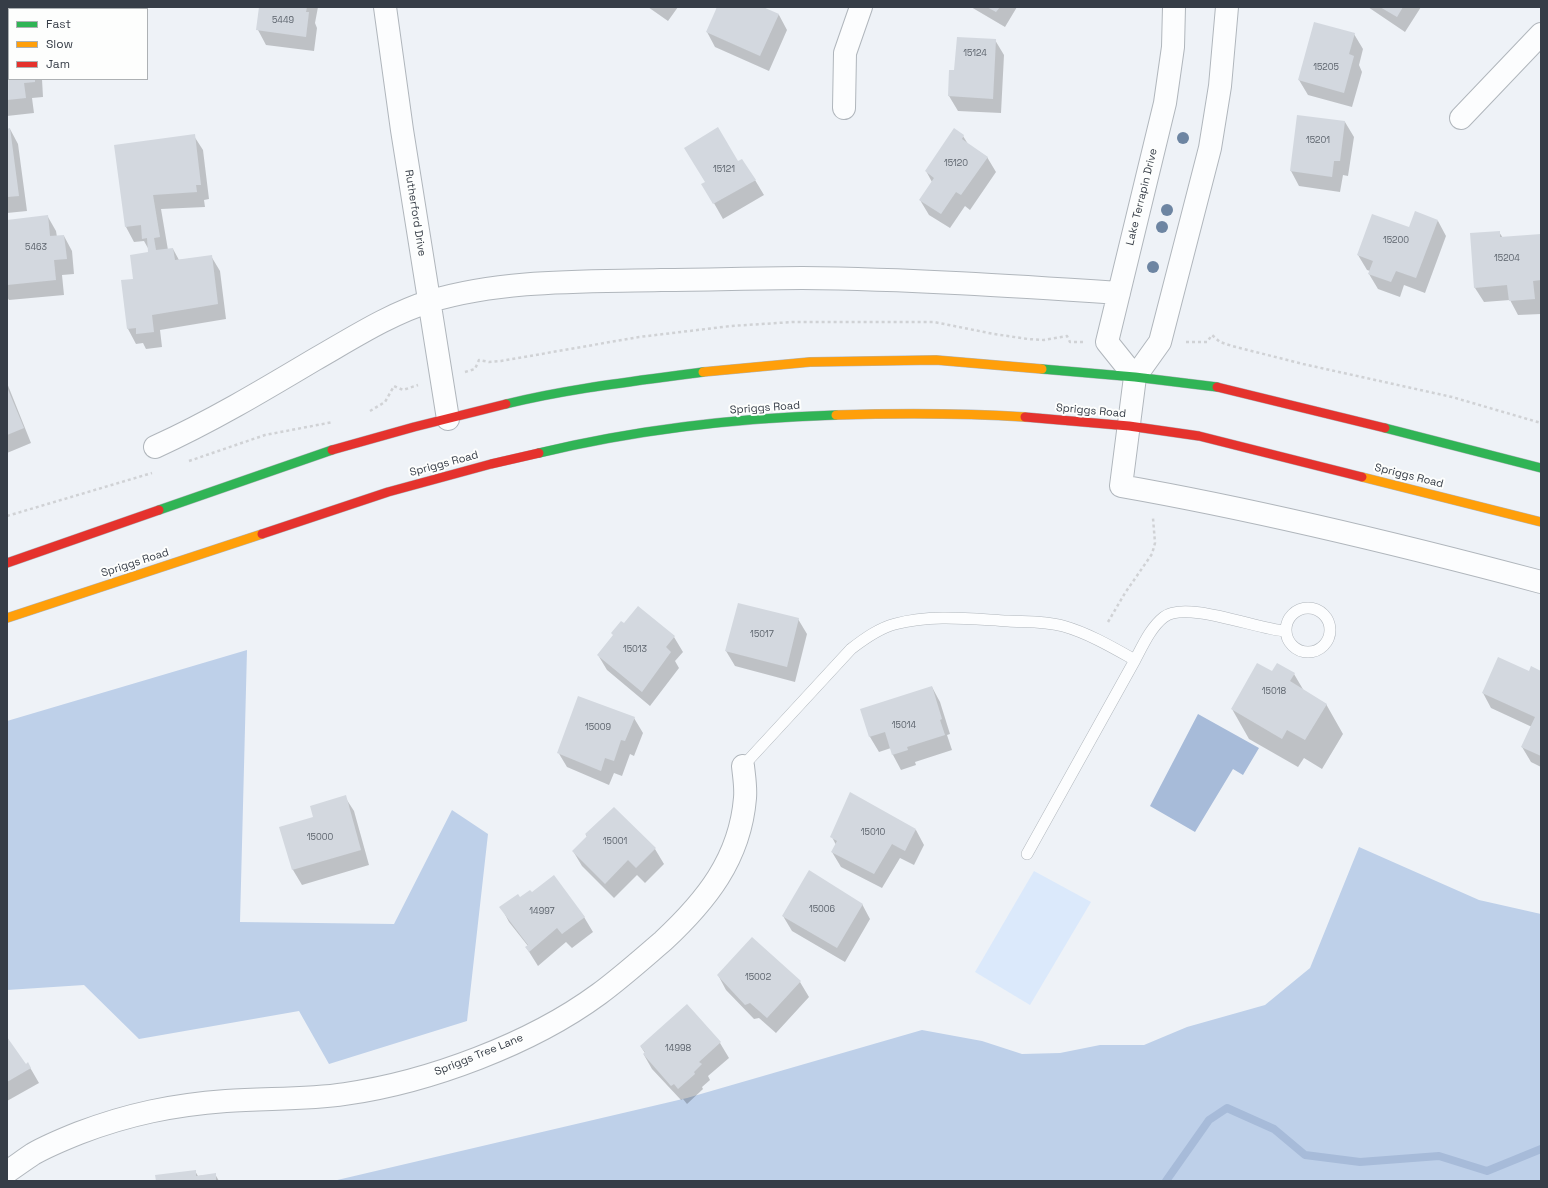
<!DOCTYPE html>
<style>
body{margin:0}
#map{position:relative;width:1548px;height:1188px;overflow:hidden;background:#eef2f7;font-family:"Space Grotesk",sans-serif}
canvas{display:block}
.frame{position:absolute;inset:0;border:8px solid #363d47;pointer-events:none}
.legend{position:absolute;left:8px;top:8px;width:140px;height:72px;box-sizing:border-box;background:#fdfefd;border:1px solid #adb1b4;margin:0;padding:5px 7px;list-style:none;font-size:12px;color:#363d47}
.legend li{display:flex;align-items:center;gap:8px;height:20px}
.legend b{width:20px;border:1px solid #adb1b4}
</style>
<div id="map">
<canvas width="1548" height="1188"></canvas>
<div class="frame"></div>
<ul class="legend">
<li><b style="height:5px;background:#30b455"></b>Fast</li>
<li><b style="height:5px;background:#ff9f0a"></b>Slow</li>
<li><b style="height:5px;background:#e5322d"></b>Jam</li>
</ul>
</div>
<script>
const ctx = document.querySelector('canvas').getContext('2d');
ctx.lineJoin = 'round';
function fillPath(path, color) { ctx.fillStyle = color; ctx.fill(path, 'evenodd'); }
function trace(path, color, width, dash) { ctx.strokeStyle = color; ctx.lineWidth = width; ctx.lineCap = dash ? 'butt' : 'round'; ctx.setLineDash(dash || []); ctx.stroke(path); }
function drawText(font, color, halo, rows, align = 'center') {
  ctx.font = font + ' "Space Grotesk",sans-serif'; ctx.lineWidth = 4; ctx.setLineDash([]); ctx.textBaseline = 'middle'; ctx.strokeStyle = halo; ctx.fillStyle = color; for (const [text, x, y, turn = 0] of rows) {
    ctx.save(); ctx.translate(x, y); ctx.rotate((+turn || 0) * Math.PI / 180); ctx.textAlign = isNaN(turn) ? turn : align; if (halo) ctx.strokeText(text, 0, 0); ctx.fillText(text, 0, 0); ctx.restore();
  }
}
const green = new Path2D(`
 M1034,871l57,31 -61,103 -55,-33z`);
const forest = new Path2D(`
 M247,650l-7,272 154,2 58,-114 36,24 -21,187 -138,43 -30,-53 -160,28 -55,-54 -77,5v-269z
 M1359,847l120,53 62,14v267h-1208l354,-83 235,-68 60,11 40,13 38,-1 40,-8h44l43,-18 78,-22 45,-37z`);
const water = new Path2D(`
 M1198,714l61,34 -16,27 -10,-6 -38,63 -45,-26z`);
const shadow = new Path2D(`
 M260,7h58l-3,16 2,5 -3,23 -48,-6 -8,-15z
 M648,7h30l-10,14z
 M716,7h45l18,8 8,15 -18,41 -54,-24 -8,-15 10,-23z
 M971,7h46l-12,20z
 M1368,7h53l-16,25z
 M7,31h2v48h33l1,18 -11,1 2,15 -27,3z
 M1354,34l9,15 -4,16 3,7 -10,35 -44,-12 -9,-15z
 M995,40l9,15 -3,58 -43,-2 -9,-15 1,-25h5z
 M1298,116l47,6 9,15 -6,39 -5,-1 -3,17 -41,-6 -8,-15z
 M10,129l8,15 9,67 -20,2v-83z
 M194,136l9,14 6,49 -5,1 1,7 -44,2 7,41 5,-1 6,11 32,-4 9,15 6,48 -66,11 2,17 -16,2 -3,-6 -7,1 -8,-15 6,-49 16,-27 -1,-3 -5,-9 -10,1 -8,-15z
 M963,136l5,8 19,13 9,15 -26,38 -5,-4 -15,22 -21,-13 -9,-15 12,-18 -6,-11z
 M738,162l17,18 9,15 -41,24 -20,-35z
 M48,217l8,14 1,6 7,-1 8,15 2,23 -12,1 2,20 -55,5 -2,-3v-76z
 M1438,221l8,15 -21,57 -21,-8 -4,12 -22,-8 -9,-15 1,-3 -3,-1 -9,-15 52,-26z
 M1499,232l4,6 38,-3v79l-23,1 -8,-15 -26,2 -9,-14z
 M7,383l24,60 -24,10z
 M798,619l9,15 -12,48 -60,-16 -9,-15z
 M624,624l50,13 9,15 -8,9 4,7 -29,38 -43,-36 -9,-15 16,-19 -2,-3z
 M1529,672h12v95l-10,-5 -9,-15 10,-20 -41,-19 -8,-15z
 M1272,673l22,1 10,17 22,13 17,30 -21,35 -18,-11 -6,9 -49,-28 -17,-30z
 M932,687l8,15 10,32 -3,1 5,15 -37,12 1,3 -15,5 -8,-15 -2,-7 -12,4 -9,-15 -8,-27z
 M634,718l9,15 -9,23 -4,-2 -8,22 -8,-3 -5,12 -42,-18 -9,-15z
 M345,797l9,14 15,54 -67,20 -9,-15 -12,-43 33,-9z
 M614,809l41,40 9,15 -19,19 -8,-8 -23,23 -32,-32 -9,-15 14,-14 -1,-2z
 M916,830l8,15 -10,20 -14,-7 -18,30 -41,-21 -9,-15 4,-7 -4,-8z
 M520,898l64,19 9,15 -21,16 -6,-6 -28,24 -12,-19 2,-1 -19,-24 -8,-15z
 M862,904l8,15 -25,43 -53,-31 -9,-15z
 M718,975l82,7 9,15 -33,36 -17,-15 -5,1 -28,-29z
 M687,1006l33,37 9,15 -21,18 2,4 -8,7 1,2 -16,15 -4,-5 -2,1 -29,-31 -8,-14 1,-2 -4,-6z
 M7,1039l19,27 2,-2 11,19 -32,18z
 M195,1171l3,5 17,-2 4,7h-62z`);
const stream = new Path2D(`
 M1166,1181l43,-61 18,-12 47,21 31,26 55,7 79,-6 48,15 54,-22`);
const building = new Path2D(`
 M259,7h48l-1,5h3l-3,25 -50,-7z
 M717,7h46l16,7 -19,42 -54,-24z
 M987,7h13l-4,5z
 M1380,7h23l-6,10z
 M1314,22l41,11 -6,21 5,2 -10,37 -46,-13z
 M7,30h2v49h26v3l-11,1 2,15 -19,2z
 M957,37l39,2 -3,60 -45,-3 1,-26h5z
 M1297,115l48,6 -5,40h-6l-2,16 -42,-6z
 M718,127l20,34 4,-2 14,21 -43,24 -12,-20 4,-2 -21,-34z
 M10,128l9,68 -12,1v-68z
 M954,128l10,7 -2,4 26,18 -27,38 -5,-3 -15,22 -22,-14 15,-22 -9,-7z
 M195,134l6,51h-5l1,7 -44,3 7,42 -6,1 2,12 17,-2 2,12 37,-5 6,49 -66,11 2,17 -18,2v-6l-9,1 -6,-49 12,-1 -3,-24 18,-3 -1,-14 -5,1 -1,-14 -16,2 -11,-82z
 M1415,211l23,9 -22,58 -20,-7 -5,11 -23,-8 5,-13 -16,-6 15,-41 37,13z
 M48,215l2,21 14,-1 3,24 -13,1 2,20 -49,5v-65z
 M1500,231v6l41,-3v46l-8,1 2,18 -26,2 -2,-16 -33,3 -4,-55z
 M7,387l17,41 -17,7z
 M738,603l61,15 -12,49 -62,-16z
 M638,606l37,30 -9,11 5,5 -29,40 -45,-37 16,-20 -2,-2 10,-12 3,2z
 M1498,657l31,14 2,-5 10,5v85l-20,-9 14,-30 -53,-24z
 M1257,663l15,8 5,-8 18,10 -5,8 37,23 -22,36 -18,-10 -5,9 -51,-30z
 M932,686l10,33 -2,1 5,15 -38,12 1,3 -16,5 -7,-23 -16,5 -9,-28z
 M578,696l57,21 -10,24 -4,-1 -7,21 -9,-3 -4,13 -44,-18z
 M850,792l66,37 -11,22 -13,-7 -18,30 -43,-22 6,-11 -7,-4z
 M346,795l15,55 -69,20 -13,-43 34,-10 -3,-11z
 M614,807l42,41 -20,20 -8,-8 -23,24 -33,-33 15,-15 -2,-2z
 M809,870l54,34 -26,44 -55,-32z
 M554,875l31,42 -23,17 -5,-6 -28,24 -4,-5 3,-2 -29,-38 19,-13 2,3 10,-7 2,2z
 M752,937l49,44 -34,37 -17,-15 -5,2 -28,-30z
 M687,1004l34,38 -22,20 3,2 -8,8 1,2 -17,15 -4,-5 -3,2 -28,-32 2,-2 -5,-6z
 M7,1037l19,27 2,-2 3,6 -24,14z
 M196,1170v6l20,-3v8h-60l-1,-6z`);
const path = new Path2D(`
 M1186,342h21l5,-7 8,7 12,4 71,18 149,33 89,26
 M465,372l10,-3 4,-9 10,2 12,-1 138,-24 92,-11 62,-4h141l60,12 34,5 16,1 23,-4 3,6h13
 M370,411l15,-9 9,-16 9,4 15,-5
 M189,461l76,-26 68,-13
 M7,516l145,-43
 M1108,622l17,-29 27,-39 3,-11 -2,-25`);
const lane = new Path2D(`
 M1286 630a22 22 0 1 1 44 0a22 22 0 1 1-44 0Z
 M1135,660c8,-15 16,-33 29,-43 21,-17 93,12 121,14
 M743,766l108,-117c13,-10 28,-21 44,-25 37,-10 76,-5 113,-3 18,1 37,0 55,5 25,7 49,21 72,34l-108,194`);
const street = new Path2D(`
 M385,7l17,123 46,289
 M1227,7l-7,79 -10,62 -50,194 -25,35 -14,109c142,25 281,59 420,96
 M844,108l1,-55 16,-46
 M1461,118l80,-84
 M1135,377l-28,-35 58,-239 8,-56 1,-40
 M155,447c55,-25 107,-56 159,-87 37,-21 75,-46 117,-59 74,-22 154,-19 230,-21 47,0 94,-2 141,-2 106,1 212,8 317,15
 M7,1172c9,-6 17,-12 26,-18 14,-8 31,-15 46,-21 50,-19 94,-28 147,-32 40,-3 80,-1 119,-7 84,-12 186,-50 254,-100 23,-17 43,-35 64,-53 43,-40 77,-82 82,-143 1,-11 -1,-22 -2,-32`);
const fast = new Path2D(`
 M1042,369l93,8 82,10
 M506,404c65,-16 131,-23 197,-32
 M1385,428l156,40
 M539,453c96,-23 198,-35 297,-38
 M159,510l173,-60`);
const slow = new Path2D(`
 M703,372l107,-10 126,-2 106,9
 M836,415c63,-2 126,-2 189,2
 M1362,477l179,45
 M7,618l255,-84`);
const jam = new Path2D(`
 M1217,387l168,41
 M1025,417l104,9 70,10 163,41
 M332,450l82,-23 92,-23
 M262,534l126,-42 103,-28 48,-11
 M7,563l152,-53`);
const trees = [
 [1183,138],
 [1167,210],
 [1162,227],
 [1153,267]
];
const numberNames = [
 ["5449",283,21],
 ["15124",975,54],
 ["15205",1326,68],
 ["15201",1318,141],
 ["15120",956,164],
 ["15121",724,170],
 ["15200",1396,241],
 ["5463",36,248],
 ["15204",1507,259],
 ["15017",762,635],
 ["15013",635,650],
 ["15018",1274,692],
 ["15014",904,726],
 ["15009",598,728],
 ["15010",873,833],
 ["15000",320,838],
 ["15001",615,842],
 ["15006",822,910],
 ["14997",542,912],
 ["15002",758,978],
 ["14998",678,1049]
];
const streetNames = [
 ["Lake Terrapin Drive",1142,197,-76],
 ["Rutherford Drive",415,213,81],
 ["Spriggs Road",765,408,-4],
 ["Spriggs Road",1091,411,5],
 ["Spriggs Road",444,464,-15],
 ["Spriggs Road",1409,476,14],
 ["Spriggs Road",135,563,-18],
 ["Spriggs Tree Lane",479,1055,-22]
];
fillPath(green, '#dbe9fb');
fillPath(forest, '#bed0e9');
fillPath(water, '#a7bbd9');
fillPath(shadow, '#0003');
trace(stream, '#a7bbd9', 8);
fillPath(building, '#d3d8df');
trace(lane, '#b0b6bc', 12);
trace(street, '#b0b6bc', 24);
trace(fast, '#b0b6bc', 10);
trace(slow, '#b0b6bc', 10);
trace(jam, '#b0b6bc', 10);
trace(path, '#d0d2d5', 2.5, [3, 3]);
trace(lane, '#fcfdfe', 11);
trace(street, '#fcfdfe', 22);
trace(fast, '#30b455', 9);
trace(slow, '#ff9f0a', 9);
trace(jam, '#e5322d', 9);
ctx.fillStyle = '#6d85a2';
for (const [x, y] of trees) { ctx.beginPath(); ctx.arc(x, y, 6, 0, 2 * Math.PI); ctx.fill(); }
drawText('9px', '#5d646d', null, numberNames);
drawText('11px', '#363d47', '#fdfefd', streetNames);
</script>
